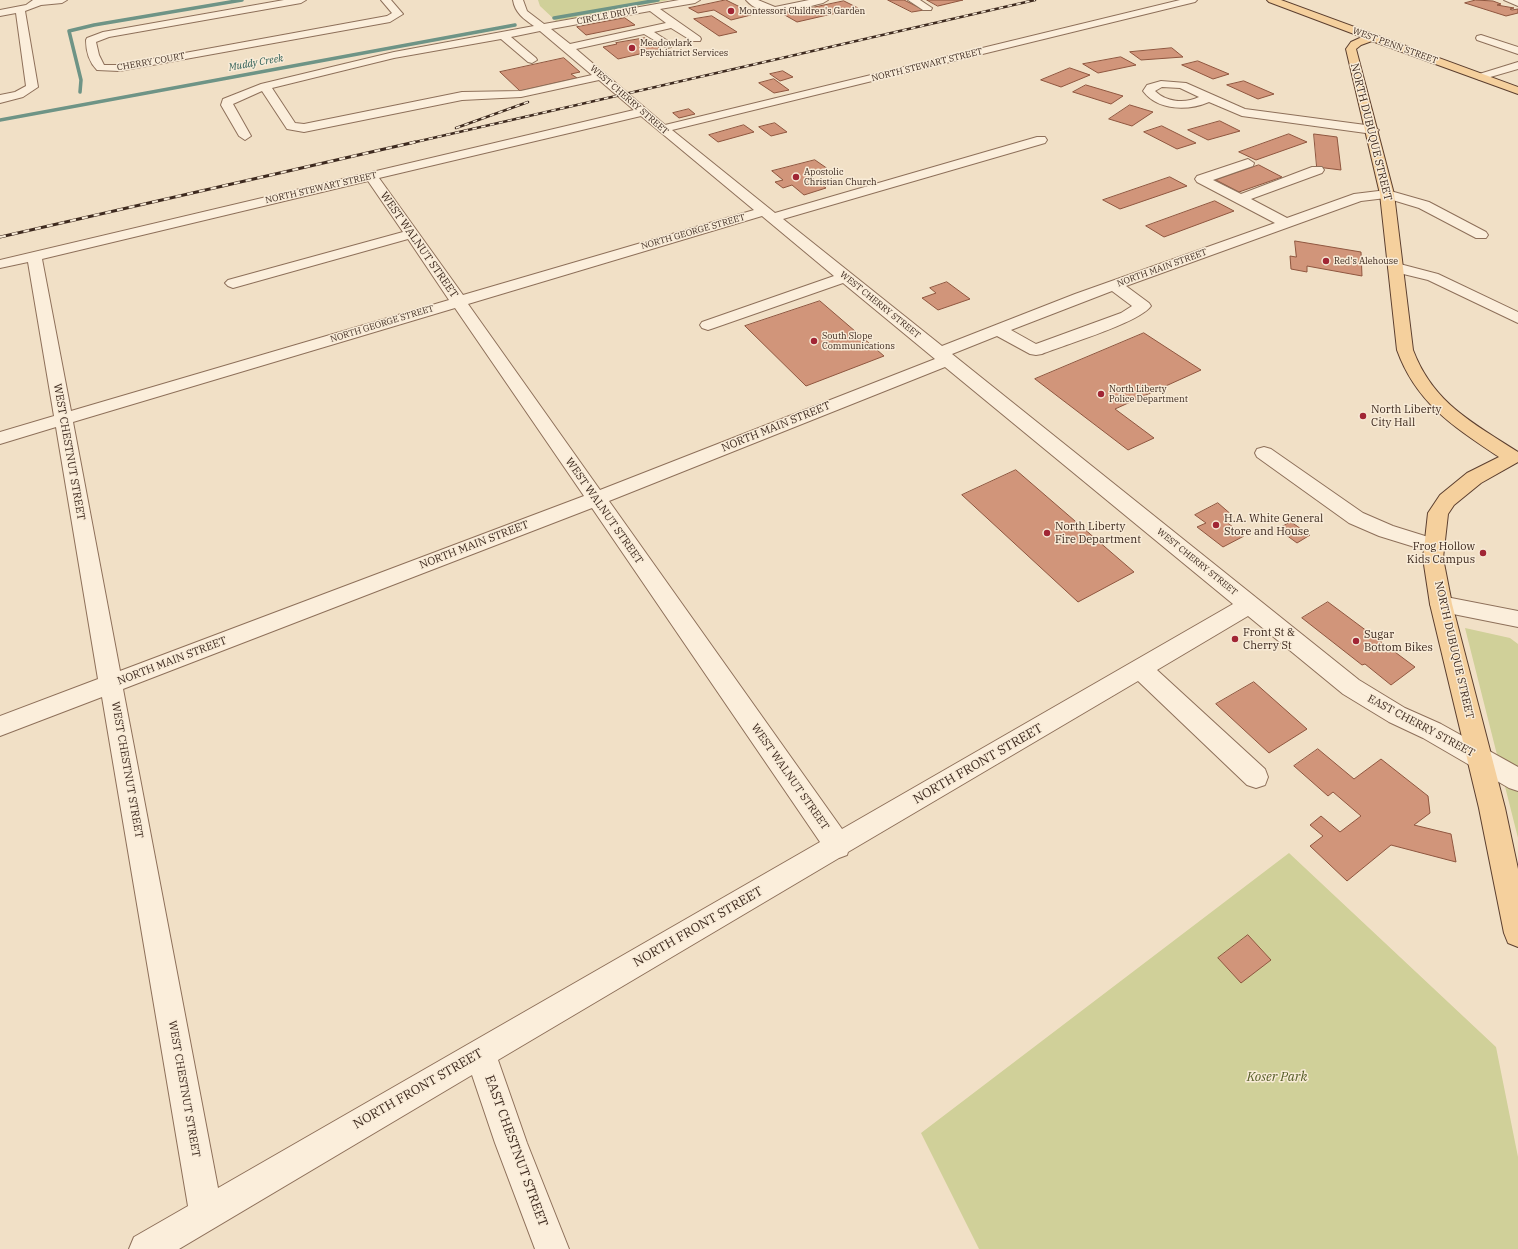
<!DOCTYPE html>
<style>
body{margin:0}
canvas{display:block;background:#f1e0c6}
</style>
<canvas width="1518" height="1249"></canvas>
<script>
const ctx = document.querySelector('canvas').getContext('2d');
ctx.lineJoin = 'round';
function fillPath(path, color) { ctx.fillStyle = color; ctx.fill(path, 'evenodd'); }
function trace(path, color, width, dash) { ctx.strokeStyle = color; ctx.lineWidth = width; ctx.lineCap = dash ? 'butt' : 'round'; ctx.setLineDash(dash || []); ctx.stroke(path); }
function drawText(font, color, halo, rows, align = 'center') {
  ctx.font = font + ' "IBM Plex Serif",serif'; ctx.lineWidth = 3; ctx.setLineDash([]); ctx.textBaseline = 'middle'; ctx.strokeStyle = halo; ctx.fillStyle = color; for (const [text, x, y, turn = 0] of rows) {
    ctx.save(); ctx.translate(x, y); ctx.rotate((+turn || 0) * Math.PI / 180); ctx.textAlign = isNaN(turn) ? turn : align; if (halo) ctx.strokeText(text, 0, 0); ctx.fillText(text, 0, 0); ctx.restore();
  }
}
const green = new Path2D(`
 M538,0h131l-113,21 -16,-15z
 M1465,628l45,10 8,6v194z
 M1289,853l207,194 22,110v92h-539l-58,-116z`);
const stream = new Path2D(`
 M554,18l104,-18
 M80,92l1,-12 -12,-49 25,-6 148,-25
 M0,120l515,-95`);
const building = new Path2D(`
 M726,0l16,8h-2l11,7 -20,5 -17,-10 -16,3 -9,-5z
 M888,0h16l20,10 -12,2z
 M927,0h36l-25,6z
 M1476,0l17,1 8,3 -4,1 17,3 -4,1 2,1 6,-1v4l-12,3 -41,-13z
 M844,1l14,7 -61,14 -14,-8z
 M712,16l25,16 -18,4 -25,-17z
 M625,18l10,7 -49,10 -9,-8z
 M645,38l16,11 -43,10 -15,-12 14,-3 -1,-1z
 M1172,48l11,9 -42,3 -11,-8z
 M1121,57l15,8 -38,8 -15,-9z
 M564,58l16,14 -9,2 6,4 -57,13 -20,-19z
 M1198,61l31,13 -16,5 -31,-14z
 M1070,68l20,7 -29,12 -20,-7z
 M783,71l10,6 -13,4 -10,-7z
 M774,79l15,11 -15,3 -15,-10z
 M1244,81l30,13 -16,5 -31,-14z
 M1086,85l37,11 -12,8 -38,-12z
 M1130,105l23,7 -21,14 -23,-7z
 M689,109l6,5 -16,4 -6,-5z
 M1220,121l20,10 -32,9 -20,-10z
 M775,123l12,9 -16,4 -12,-9z
 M744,125l10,7 -36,10 -9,-7z
 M1162,126l34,17 -19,6 -33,-17z
 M1289,134l18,8 -51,18 -17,-8z
 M1314,134l23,3 4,33 -24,-3z
 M815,160l13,9 -20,6 18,13 -22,7 -12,-10 -9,3 -8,-6 8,-2 -11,-9z
 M1259,165l23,12 -43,15 -23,-12z
 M1170,177l17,9 -67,23 -17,-9z
 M1215,201l19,10 -70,26 -18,-11z
 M1295,241l66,11 1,24 -55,-10v6l-16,-3 -1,-13 6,1z
 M947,282l23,17 -32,11 -16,-12 14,-5 -6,-5z
 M820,301l64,55 -78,30 -61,-60z
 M1144,333l57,37 -86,39 39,29 -26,12 -93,-71z
 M1016,470l118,102 -56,30 -116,-107z
 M1218,503l15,13 -9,4 20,16 -21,11 -26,-20 9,-4 -11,-8z
 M1291,522l19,13 -13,8 -19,-14z
 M1328,602l87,65 -24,18 -26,-21 -3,1 -60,-47z
 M1254,682l53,47 -38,24 -53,-49z
 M1318,749l36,30 27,-20 47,37 2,17 -16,12 37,9 5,28 -65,-17 -44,36 -37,-35 13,-10 -13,-11 11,-9 19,16 21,-16 -28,-24 -5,4 -34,-30z
 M1248,935l23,25 -30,23 -23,-25z`);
const minor = new Path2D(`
 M33,0h34l-5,3 -21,2 -16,6 13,76 -15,10 -23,6v-8l15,-3 11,-6 -10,-73 -16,3v-6l26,-5z
 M284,0h22l-5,3 -192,34 -13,5 3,13 5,10h15l268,-49 5,-3 -11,-13h10l12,14 -13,8 -271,49 -22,-1c-8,-8 -11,-19 -11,-30l1,-2 16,-6z
 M513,0h10l4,11 17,13 135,-24h21l-5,3 -35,6 40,28 1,2 -1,2h-8l-21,-13 -17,4 17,11 1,2 -1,2 -4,1 -23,-14 -68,15 89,76 515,-125h17l-2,2 -523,128 103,83 262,-76h8l2,3 -2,3 -262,76 159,127 133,-52 200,-71 -78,-41 -2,-3 2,-3 51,-17 6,4 -1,3 -40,14 28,14 71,-27h10l2,3 -2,3 -71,26 36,19 67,-24 33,-4 42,12 57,30 2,3 -2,3h-10l-57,-30 -33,-10 -25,3 -235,85 23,17 2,3c-12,17 -87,39 -109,48l-6,1 -6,-1 -33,-18 -45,18 407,326 46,28 36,16 77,43v24l-9,-3 -86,-50 -34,-16 -46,-28 -95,-78 -91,54 108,99 3,8 -3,8 -9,3 -9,-3 -109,-104 -290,171 -1,3 -8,3 -341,202 29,83 42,106h-34l-40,-106 -23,-68 -293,174h-50l5,-12 54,-31 -86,-509 -102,39v-20l98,-37 -42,-252 -56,17v-12l54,-16 -26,-154 -28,6v-8l634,-150 -35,-30 -78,17 -59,3 -158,32 -17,-3 -25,-38 -29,13 18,32 -6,4 -6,-4 -18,-31 2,-6 38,-15 133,-32 140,-26c-10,-7 -19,-13 -21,-26zM650,11l16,12 -96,21 -19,-15zM540,31l52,44 -71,16 -59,1 -158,32 -9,-1 -23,-35 122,-30 107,-19 27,23 4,1 5,-3 -1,-2 -25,-21zM641,116l113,94 -291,85 -84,-117zM368,181l35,51 -175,48 -3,3 3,3 5,2 175,-49 41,61 -378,111 -29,-152zM762,216l72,60 -132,46 -2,3 2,3 6,2 6,-2 129,-45 92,76 -335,131 -132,-186zM1112,291l20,15 -11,7 -85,31 -25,-14zM455,308l129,188 -464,175 -47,-249zM945,367l288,237 -391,225 -233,-328zM592,508l228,334 -602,346 -95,-499z
 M746,0h12l17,7 34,-7h19l-5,3c-23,5 -58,19 -77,-3z
 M908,0h12l12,8 -1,2h-8z
 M1504,0h14v6z
 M1481,35l37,12v7l-41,-14 -1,-2 1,-2z
 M1518,62v7l-38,11 -6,-3 2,-2z
 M1161,81l25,2 59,26 128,17 6,4 -6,4 -131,-18 -33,-14c-21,9 -51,9 -66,-11l4,-6zM1162,87l18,1 19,9c-14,7 -33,5 -44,-6z
 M1396,263l42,11 80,38v11l-90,-43 -37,-9 -3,-3 3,-3z
 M1264,447l7,2 92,64 30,13 48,15 3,5 -3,5 -7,2 -55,-17 -30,-13 -92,-66 -2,-4 2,-4z
 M1441,596l77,15v16l-85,-17 -3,-6 3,-6z`);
const major = new Path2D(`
 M1267,0h14l237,87v7l-146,-53 -11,4 -5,4 38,145 19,156c20,53 60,73 105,102v10l-37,21 -27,22 -6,9 -5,44 9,46 53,204 13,61v78l-10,-4 -4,-10 -25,-125 -49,-204 -7,-46 5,-45 12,-18 27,-22 32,-16c-45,-30 -83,-54 -102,-107l-17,-156 -34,-145 5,-7 11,-5 -93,-35z`);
const railFar1 = new Path2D(`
 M456,128l72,-26
 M411,143l624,-143`);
const rail = new Path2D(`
 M0,237l415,-95`);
const markers = [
 [731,11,4,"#a12635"],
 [632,48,4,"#a12635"],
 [796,177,4,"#a12635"],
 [1326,261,4,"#a12635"],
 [814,341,4,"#a12635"],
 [1101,394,4,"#a12635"],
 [1363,416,4,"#a12635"],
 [1216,525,4,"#a12635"],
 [1047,533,4,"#a12635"],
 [1483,553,4,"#a12635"],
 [1235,639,4,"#a12635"],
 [1356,641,4,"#a12635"]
];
const farPoinames = [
 ["Montessori Children's Garden",739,11],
 ["Meadowlark",640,43],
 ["Psychiatrict Services",640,53],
 ["Apostolic",804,172],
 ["Christian Church",804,182],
 ["Red's Alehouse",1334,261],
 ["South Slope",822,336],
 ["Communications",822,346],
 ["North Liberty",1109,389],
 ["Police Department",1109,399]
];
const farStreetnames = [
 ["CIRCLE DRIVE",607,16,-11],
 ["WEST PENN STREET",1395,46,20],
 ["CHERRY COURT",151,62,-10],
 ["NORTH STEWART STREET",927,65,-14],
 ["WEST CHERRY STREET",629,100,41],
 ["NORTH STEWART STREET",321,188,-13],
 ["NORTH GEORGE STREET",693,232,-16],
 ["NORTH MAIN STREET",1162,268,-20],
 ["WEST CHERRY STREET",880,305,39],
 ["NORTH GEORGE STREET",382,324,-17],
 ["WEST CHERRY STREET",1197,562,39]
];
const farWaternames = [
 ["Muddy Creek",256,63,-10]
];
const streetNames = [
 ["NORTH DUBUQUE STREET",1371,132,76],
 ["WEST WALNUT STREET",419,245,55],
 ["NORTH MAIN STREET",776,427,-22],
 ["WEST CHESTNUT STREET",69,452,80],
 ["WEST WALNUT STREET",604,511,55],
 ["NORTH MAIN STREET",474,545,-21],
 ["NORTH DUBUQUE STREET",1454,650,77],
 ["NORTH MAIN STREET",172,661,-21],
 ["EAST CHERRY STREET",1421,726,28],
 ["WEST CHESTNUT STREET",127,770,80],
 ["WEST WALNUT STREET",790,777,55],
 ["WEST CHESTNUT STREET",184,1089,80]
];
const poiNames = [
 ["North Liberty",1371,410],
 ["City Hall",1371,423],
 ["H.A. White General",1224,519],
 ["Store and House",1224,532],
 ["North Liberty",1055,527],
 ["Fire Department",1055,540],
 ["Frog Hollow",1475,547,"right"],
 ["Kids Campus",1475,560,"right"],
 ["Front St &",1243,633],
 ["Cherry St",1243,646],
 ["Sugar",1364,635],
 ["Bottom Bikes",1364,648]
];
const nearStreetnames = [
 ["NORTH FRONT STREET",978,764,-30],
 ["NORTH FRONT STREET",698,927,-30],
 ["NORTH FRONT STREET",418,1089,-30],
 ["EAST CHESTNUT STREET",516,1151,70]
];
const nearParknames = [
 ["Koser Park",1277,1077]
];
fillPath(green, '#d0d099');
trace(stream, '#6e9486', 3.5);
fillPath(building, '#d1957a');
trace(building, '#8f563f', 1);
trace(minor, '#8e705a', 2);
trace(major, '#5c3f2f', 2);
fillPath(minor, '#fbeedb');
fillPath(major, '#f5d09d');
trace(railFar1, '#3e2a1f', 2.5);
trace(rail, '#3e2a1f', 3);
trace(railFar1, '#f8ebd7', 1.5, [4.5]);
trace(rail, '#f8ebd7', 2, [6]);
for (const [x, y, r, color] of markers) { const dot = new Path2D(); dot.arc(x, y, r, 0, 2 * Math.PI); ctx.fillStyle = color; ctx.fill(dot); trace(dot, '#f8ebd7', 1.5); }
drawText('9px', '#3e2a1f', '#f8ebd7', farPoinames, 'left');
drawText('9px', '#3e2a1f', '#f8ebd7', farStreetnames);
drawText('italic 10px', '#2d5e56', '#f8ebd7', farWaternames);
drawText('11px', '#3e2a1f', '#f8ebd7', streetNames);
drawText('11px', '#3e2a1f', '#f8ebd7', poiNames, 'left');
drawText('13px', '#3e2a1f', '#f8ebd7', nearStreetnames);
drawText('italic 13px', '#535b24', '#f8ebd7', nearParknames);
</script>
